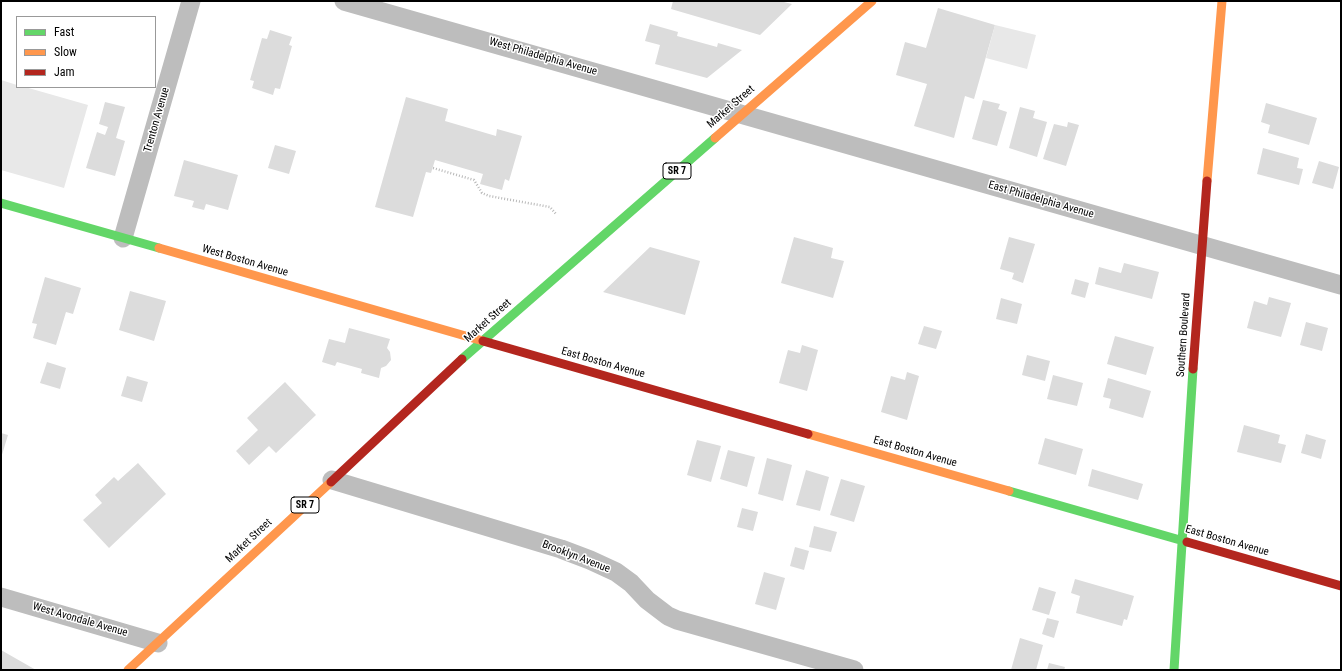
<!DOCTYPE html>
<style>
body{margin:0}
#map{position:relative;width:1342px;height:671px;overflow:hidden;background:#fff;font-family:"Roboto Condensed",sans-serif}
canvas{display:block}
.frame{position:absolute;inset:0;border:2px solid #000;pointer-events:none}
.legend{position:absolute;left:16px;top:16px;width:140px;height:72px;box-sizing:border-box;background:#fff;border:1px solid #999;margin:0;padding:5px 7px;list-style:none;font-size:12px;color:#000}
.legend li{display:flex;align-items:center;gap:8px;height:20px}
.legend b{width:20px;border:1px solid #999}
</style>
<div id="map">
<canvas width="1342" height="671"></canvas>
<div class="frame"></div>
<ul class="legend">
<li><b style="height:5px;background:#63d668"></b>Fast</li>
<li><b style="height:5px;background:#ff974d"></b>Slow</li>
<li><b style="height:5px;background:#b3261e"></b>Jam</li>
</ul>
</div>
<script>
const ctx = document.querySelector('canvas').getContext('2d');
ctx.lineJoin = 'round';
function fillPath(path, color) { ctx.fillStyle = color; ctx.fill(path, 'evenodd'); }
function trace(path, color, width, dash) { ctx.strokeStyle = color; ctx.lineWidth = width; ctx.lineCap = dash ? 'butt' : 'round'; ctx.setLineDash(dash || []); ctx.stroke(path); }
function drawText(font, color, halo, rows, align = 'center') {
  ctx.font = font + ' "Roboto Condensed",sans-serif'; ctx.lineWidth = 3; ctx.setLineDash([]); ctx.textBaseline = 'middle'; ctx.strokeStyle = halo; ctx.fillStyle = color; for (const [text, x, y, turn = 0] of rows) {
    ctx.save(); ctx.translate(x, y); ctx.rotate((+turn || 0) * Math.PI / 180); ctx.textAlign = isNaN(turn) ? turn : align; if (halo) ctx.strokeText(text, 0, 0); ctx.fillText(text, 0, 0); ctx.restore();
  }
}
const green = new Path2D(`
 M995,25l41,10 -9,34 -41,-11z
 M1,80l16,5v2h8l63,18 -24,83 -63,-18z`);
const building = new Path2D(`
 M673,1h107l12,3 -32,31 -89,-26z
 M938,8l57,17 -21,74 -9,-3 -11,42 -40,-12 13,-42 -31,-9 9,-33 21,6z
 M650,24l28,8 -1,4 40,11 1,-4 24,7 -35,28 -52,-14 5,-19 -15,-4z
 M270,30l22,7 -3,8 3,1 -12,43 -5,-1 -2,7 -21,-7 2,-7 -4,-1 12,-42 5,1z
 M406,97l42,12 -3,12 51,15 1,-7 25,7 -13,45 -4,-2 -3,11 -22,-6 3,-10 -48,-14 -4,13 -5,-1 -13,45 -38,-10z
 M983,100l17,4 -2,5 9,3 -10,34 -25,-7z
 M105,102l20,5 -9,31 9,3 -10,35 -29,-8 11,-36 8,3 3,-8 -9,-3z
 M1266,103l51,15 -8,27 -41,-12 2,-8 -9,-3z
 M1020,107l15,4 -2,7 14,4 -10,35 -28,-9z
 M1068,122l11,3 -13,41 -23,-7 11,-35 13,3z
 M275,145l21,6 -7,23 -21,-6z
 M1263,148l36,10 -2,10 6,1 -4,16 -42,-11z
 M184,160l54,15 -10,35 -22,-6 -2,6 -12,-3 2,-6 -20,-5z
 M1319,161l20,6 -6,22 -21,-6z
 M794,237l39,11 -2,10 13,3 -11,37 -52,-15z
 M1009,237l26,7 -12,39 -11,-4 2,-6 -14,-4z
 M650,247l50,14 -15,54 -82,-23z
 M1124,263l35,9 -7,27 -57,-15 4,-17 22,6z
 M45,277l36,11 -8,26 -7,-2 -10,33 -23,-7 4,-14 -5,-1z
 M1075,279l14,4 -4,15 -14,-4z
 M130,291l36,10 -12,40 -35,-11z
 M1269,297l22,6 -10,34 -34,-9 7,-27 13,4z
 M1001,298l21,6 -5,20 -21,-5z
 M1306,322l22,6 -6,23 -22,-6z
 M924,326l18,5 -6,18 -18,-5z
 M349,328l41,11 -3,9 3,4 1,8 -5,6 -5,2 -2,10 -18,-5 1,-4 -25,-7 -2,4 -13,-4 7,-23 16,4z
 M1115,336l39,11 -8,28 -39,-11z
 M802,345l16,5 -11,41 -28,-8 9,-33 12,3z
 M1027,355l23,6 -5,20 -23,-6z
 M47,362l19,6 -6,21 -20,-6z
 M907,372l12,4 -12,44 -26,-8 10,-36 14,4z
 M1053,375l30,8 -6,23 -30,-7z
 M127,376l21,6 -6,20 -21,-6z
 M1108,378l43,13 -8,27 -34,-10 2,-9 -8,-2z
 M285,382l31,33 -40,38 -7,-7 -20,19 -13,-14 22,-21 -11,-12z
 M1244,425l36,10 -2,8 8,2 -5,18 -44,-11z
 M1,433l7,2 -7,23z
 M1306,434l20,6 -5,19 -20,-6z
 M1045,438l38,11 -7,26 -38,-11z
 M697,440l24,6 -10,36 -24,-7z
 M728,450l27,7 -8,30 -27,-8z
 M767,458l25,7 -9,36 -25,-7z
 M138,463l28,31 -57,54 -26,-28 19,-17 -7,-8 19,-18 4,4z
 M1092,469l51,15 -5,16 -50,-14z
 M806,470l23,7 -9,34 -24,-6z
 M841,479l24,7 -11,36 -24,-7z
 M742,508l16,4 -5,19 -16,-4z
 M814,526l23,6 -6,20 -22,-5z
 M795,547l14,4 -5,19 -14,-4z
 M764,572l21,6 -9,32 -21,-6z
 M1075,579l59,17 -7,24 -3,-1 -2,7 -46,-13 4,-17 -9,-3z
 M1039,587l17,5 -7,23 -17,-5z
 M1047,618l12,3 -5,17 -12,-4z
 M1020,638l23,7 -7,25h-25z
 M1,650l35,20h-35z
 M1049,663l16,4 -1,3h-17z`);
const path = new Path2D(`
 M433,168l41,12 8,13 7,3 61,11 6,7`);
const street = new Path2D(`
 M344,1l997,284
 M123,238l68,-237
 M332,480l229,69 29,11 26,12 15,11 16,17 21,16 9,4 177,50
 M1,597l157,46`);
const fast = new Path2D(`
 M1,203l158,45
 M462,359l253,-221
 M1009,491l178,51
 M1174,670l19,-301`);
const slow = new Path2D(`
 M715,138l157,-137
 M1207,181l15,-180
 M159,248l324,93
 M808,434l201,57
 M128,670l203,-188`);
const jam = new Path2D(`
 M483,341l325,93
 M1193,369l14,-188
 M331,482l131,-123
 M1187,542l154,44`);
const shields = [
 [677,171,28],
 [305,505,28]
];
const shieldNames = [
 ["SR 7",677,171],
 ["SR 7",305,505]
];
const streetNames = [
 ["West Philadelphia Avenue",543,57,16],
 ["Market Street",731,107,-41],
 ["Trenton Avenue",157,120,-74],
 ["East Philadelphia Avenue",1041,200,16],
 ["West Boston Avenue",245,261,16],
 ["Market Street",488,321,-42],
 ["Southern Boulevard",1184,335,-86],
 ["East Boston Avenue",603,363,16],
 ["East Boston Avenue",915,452,16],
 ["Market Street",249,541,-43],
 ["East Boston Avenue",1227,541,16],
 ["Brooklyn Avenue",576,557,21],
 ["West Avondale Avenue",80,620,16]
];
fillPath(green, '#e8e8e8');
fillPath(building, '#dcdcdc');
trace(path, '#b8b8b8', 2.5, [1, 2]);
trace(street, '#bdbdbd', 19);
trace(fast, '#63d668', 9);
trace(slow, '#ff974d', 9);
trace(jam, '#b3261e', 9);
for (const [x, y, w] of shields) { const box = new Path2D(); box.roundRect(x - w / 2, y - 8, w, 16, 3); ctx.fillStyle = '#fff'; ctx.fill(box); trace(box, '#000', 1); }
drawText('bold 10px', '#000', null, shieldNames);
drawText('11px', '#000', '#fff', streetNames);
</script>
